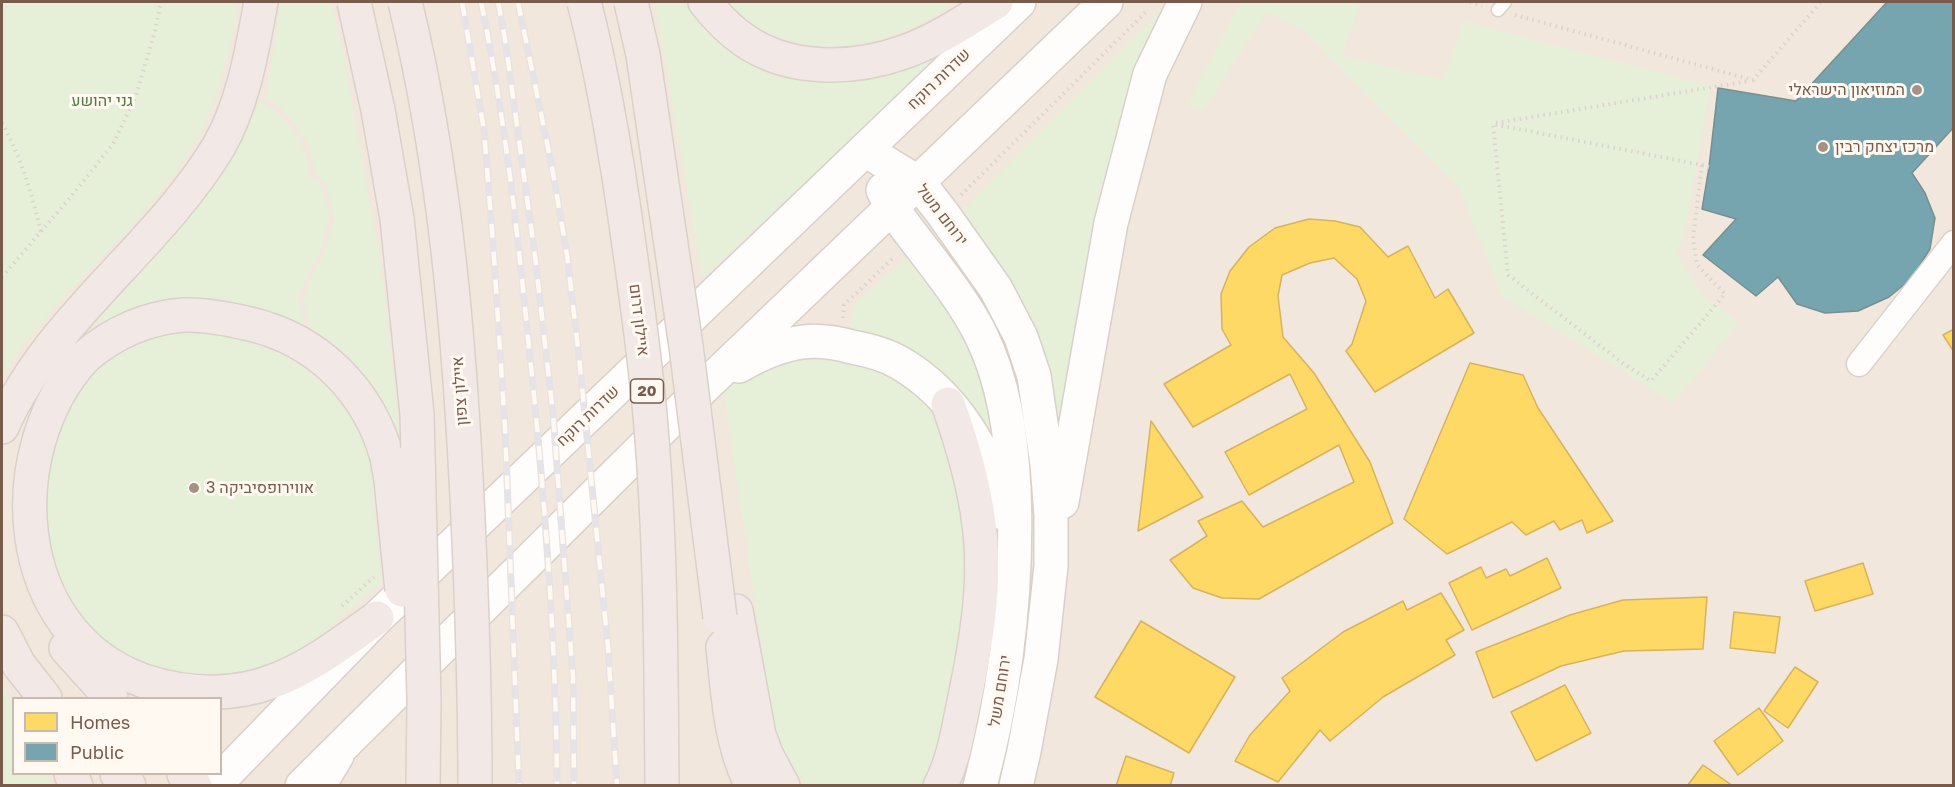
<!DOCTYPE html>
<meta charset="utf-8">
<style>
body{margin:0}
#map{position:relative;width:1955px;height:787px;overflow:hidden;background:#f9f4ee;font-family:"Golos Text",sans-serif}
canvas{display:block}
.frame{position:absolute;inset:0;border:3px solid #795b4b;pointer-events:none}
.legend{position:absolute;left:12px;top:697px;width:210px;height:78px;box-sizing:border-box;background:#fff9f1;border:2px solid #c9baaf;margin:0;padding:8px 10px;list-style:none;font-size:18px;color:#795b4b}
.legend li{display:flex;align-items:center;gap:12px;height:30px}
.legend b{width:30px;border:2px solid #c9baaf}
</style>
<div id="map">
<canvas width="1955" height="787"></canvas>
<div class="frame"></div>
<ul class="legend">
<li><b style="height:16px;background:#ffd966"></b>Homes</li>
<li><b style="height:16px;background:#76a5af"></b>Public</li>
</ul>
</div>
<script>
const ctx = document.querySelector('canvas').getContext('2d');
ctx.lineJoin = 'round';
function fillPath(path, color) { ctx.fillStyle = color; ctx.fill(path, 'evenodd'); }
function trace(path, color, width, dash) { ctx.strokeStyle = color; ctx.lineWidth = width; ctx.lineCap = dash ? 'butt' : 'round'; ctx.setLineDash(dash || []); ctx.stroke(path); }
function drawText(font, color, halo, rows, align = 'center') {
  ctx.font = font + ' "Golos Text",Heebo,sans-serif'; ctx.lineWidth = 6; ctx.setLineDash([]); ctx.textBaseline = 'middle'; ctx.strokeStyle = halo; ctx.fillStyle = color; for (const [text, x, y, turn = 0] of rows) {
    ctx.save(); ctx.translate(x, y); ctx.rotate((+turn || 0) * Math.PI / 180); ctx.textAlign = isNaN(turn) ? turn : align; if (halo) ctx.strokeText(text, 0, 0); ctx.fillText(text, 0, 0); ctx.restore();
  }
}
const residential = new Path2D(`
 M2,2h1951v783l-1951,1zM14,698h206v76h-206z`);
const green = new Path2D(`
 M2,2h235c-6,44 -16,91 -37,131 -50,93 -143,154 -198,244z
 M281,2h50l13,55 39,223 18,166c-26,-54 -39,-82 -90,-116l-8,-30 10,-26 12,-22 10,-32 -9,-38 -11,-9 -4,-24 -16,-25 -14,-17 -15,-9z
 M655,2h28l16,19 35,32 30,15 202,-36 -264,246z
 M727,2h227c-54,40 -123,60 -187,30 -15,-7 -28,-19 -40,-30z
 M1240,2h117l1,6 -16,48 101,24 20,-59 247,65 -24,141 -9,27 24,39 38,30 -65,80 -173,-108 -41,-106 -157,-160 -36,-17 -64,99 -16,-6z
 M1161,10l8,6 -104,436 -107,-237z
 M259,99c27,19 50,43 49,78l12,6 9,32 -8,33 -24,48 9,32 -28,-14 -42,-11 -33,-4 -105,31 -3,-12 77,-80 32,-40 23,-31z
 M906,257c28,35 53,70 72,110 9,20 14,42 21,62l-14,6 -134,-97 2,-31z
 M186,332c82,3 164,41 184,127 3,13 3,28 4,41 2,28 4,55 7,82l-73,63 -38,20 -35,9h-48l-45,-12 -43,-25 -20,-19 -38,-69 11,-124 46,-58 14,-10 22,-12 19,-7z
 M830,360l28,4 29,9 24,14 19,18 11,17 26,111v59l-22,144 -19,49h-121l-18,-22 -11,-27 -6,-33 -47,-317 41,-18 36,-7z
 M2,682l11,24 1,68h32l6,11h-50z`);
const homes = new Path2D(`
 M1309,219l26,2 25,6 28,30 20,-11 27,52 13,-9 26,44 -99,59 -29,-41 6,-7 14,-43 -9,-22 -23,-21 -24,5 -28,12 -4,21 5,41 31,36 56,89 23,61 -134,76 -37,-1 -29,-10 -23,-28 37,-24 -9,-15 44,-20 21,26 91,-45 -15,-37 -90,50 -24,-43 82,-43 -17,-35 -97,53 -29,-43 67,-39 -9,-16 -1,-35 9,-23 19,-24 26,-19z
 M1954,329v23l-11,-17z
 M1470,363l53,12 15,33 75,113 -26,12 -5,-13 -22,10 -6,-9 -28,14 -14,-13 -65,32 -43,-35z
 M1151,421l52,76 -65,34z
 M1547,558l14,30 -89,42 -23,-47 32,-16 5,11 20,-9 4,7z
 M1863,563l10,31 -58,17 -10,-30z
 M1441,593l23,37 -18,10 9,15 -72,42 -53,44 -10,-11 -42,52 -43,-21 15,-26 40,-44 -8,-13 61,-46 60,-31 4,9z
 M1707,597l-4,52 -79,2 -63,15 -68,32 -17,-46 94,-37 53,-15z
 M1734,612l46,5 -5,36 -45,-5z
 M1141,621l94,56 -46,76 -94,-56z
 M1795,667l23,15 -30,46 -24,-17z
 M1565,685l26,48 -55,28 -25,-49z
 M1759,708l24,33 -45,34 -24,-34z
 M1126,756l48,17 -4,13h-54z
 M1703,765l30,21h-46z`);
const public = new Path2D(`
 M1887,2h67v125l-42,46 13,20 10,25 -5,31 -19,30 -22,18 -31,14 -33,2 -28,-9 -19,-27 -22,19 -53,-41 33,-36 -34,-10 7,-42 9,-79 78,13z`);
const path = new Path2D(`
 M1470,2l12,4
 M1515,15l238,65 68,-78
 M2,123c19,34 30,71 39,109
 M1496,123l253,-42
 M1702,165l-9,73 4,27 28,29 -74,87 -27,-17 -116,-89 -15,-151 209,41 7,2
 M961,195l187,-185
 M2,277l72,-84 39,-49 23,-48 19,-65 6,-29
 M843,318l1,-13 50,-48
 M342,606l32,-29`);
const lane = new Path2D(`
 M1498,10l7,-8
 M331,786l16,-27`);
const street = new Path2D(`
 M1859,364l95,-121`);
const secondary = new Path2D(`
 M865,150l54,33 24,31 53,75 25,48 13,39 13,88 4,51v51l-10,93 -17,92 -8,35
 M883,190c9,20 19,32 32,49 23,30 48,61 65,94 24,48 31,101 34,155 4,100 -8,201 -34,298
 M739,366c19,-11 41,-21 64,-24 16,-2 34,1 49,5 16,3 33,7 48,16 53,31 91,90 103,150
 M1062,502l49,-279 39,-149 35,-72
 M214,786l163,-168 642,-616
 M302,786l402,-399 402,-385`);
const highway = new Path2D(`
 M705,2c11,14 24,28 39,38 45,32 110,30 160,12 32,-11 63,-32 92,-50
 M2,427c47,-108 156,-179 217,-281 25,-44 33,-96 42,-144
 M736,611l23,124 7,19 17,32
 M377,618c-32,22 -64,48 -101,62 -42,17 -89,15 -132,1 -136,-48 -144,-232 -59,-324 28,-24 62,-39 98,-42 22,-1 46,4 67,9 68,16 118,66 137,133
 M2,632l17,33 26,33
 M723,647c5,47 7,96 29,139
 M66,648l45,50
 M71,774l5,12
 M117,774l12,12
 M184,774l11,12
 M940,786c14,-26 18,-56 24,-84 12,-58 23,-119 15,-178 -5,-41 -17,-81 -31,-120`);
const rail = new Path2D(`
 M462,2l22,128 9,113 12,184 14,359
 M481,2c23,110 36,224 47,336 16,149 28,298 29,448
 M498,2l7,37 30,217 18,158 20,263 1,109
 M518,2l34,165 15,88 12,102 29,290 9,139`);
const highwayBridge = new Path2D(`
 M354,2l24,108 19,109 20,195 7,286 -1,86
 M405,2c41,169 55,342 63,516 4,89 7,178 7,268
 M584,2c20,77 33,157 44,236 9,63 18,126 23,189 10,119 10,239 11,359
 M631,2l12,53 43,291 34,271
 M387,457l4,23 11,110`);
const markers = [
 [1917,90,6,"#a69184"],
 [1823,147,6,"#a69184"],
 [194,488,6,"#a69184"]
];
const shields = [
 [647,391,33]
];
const shieldNames = [
 ["20",647,391]
];
const streetNames = [
 ["שדרות רוקח",939,79,-44],
 ["ירוחם משל",942,215,52],
 ["איילון דרום",639,320,83],
 ["איילון צפון",460,391,-94],
 ["שדרות רוקח",588,416,-44],
 ["ירוחם משל",1000,691,-81]
];
const poiNames = [
 ["המוזיאון הישראלי",1905,90,"right"],
 ["מרכז יצחק רבין",1835,147],
 ["אווירופסיביקה 3",206,488]
];
const parkNames = [
 ["גני יהושע",102,101]
];
fillPath(residential, '#f2e7dc');
fillPath(green, '#e6f0d9');
fillPath(homes, '#ffd966');
trace(homes, '#d7b35e', 1.5);
fillPath(public, '#76a5af');
trace(public, '#778f91', 1.5);
trace(lane, '#d8d1cc', 15);
trace(street, '#d8d1cc', 27);
trace(secondary, '#d9d0ca', 36);
trace(highway, '#dad1ca', 36);
trace(path, '#dbd3ce', 4, [1.5, 4.5]);
trace(lane, '#fefdfc', 12);
trace(street, '#fefdfc', 24);
trace(secondary, '#fefdfc', 33);
trace(highway, '#f2e9e6', 33);
trace(rail, '#e5e3e6', 7);
trace(rail, '#fff9f1', 4.5, [14]);
trace(highwayBridge, '#dad1ca', 36, []);
trace(highwayBridge, '#f2e9e6', 33);
for (const [x, y, r, color] of markers) { const dot = new Path2D(); dot.arc(x, y, r, 0, 2 * Math.PI); ctx.fillStyle = color; ctx.fill(dot); trace(dot, '#fff9f1', 2); }
for (const [x, y, w] of shields) { const box = new Path2D(); box.roundRect(x - w / 2, y - 12, w, 24, 4.5); ctx.fillStyle = '#fff9f1'; ctx.fill(box); trace(box, '#795b4b', 1.5); }
drawText('bold 15px', '#795b4b', null, shieldNames);
drawText('16px', '#795b4b', '#fff9f1', streetNames);
drawText('16px', '#795b4b', '#fff9f1', poiNames, 'left');
drawText('16px', '#527940', '#fff9f1', parkNames);
</script>
